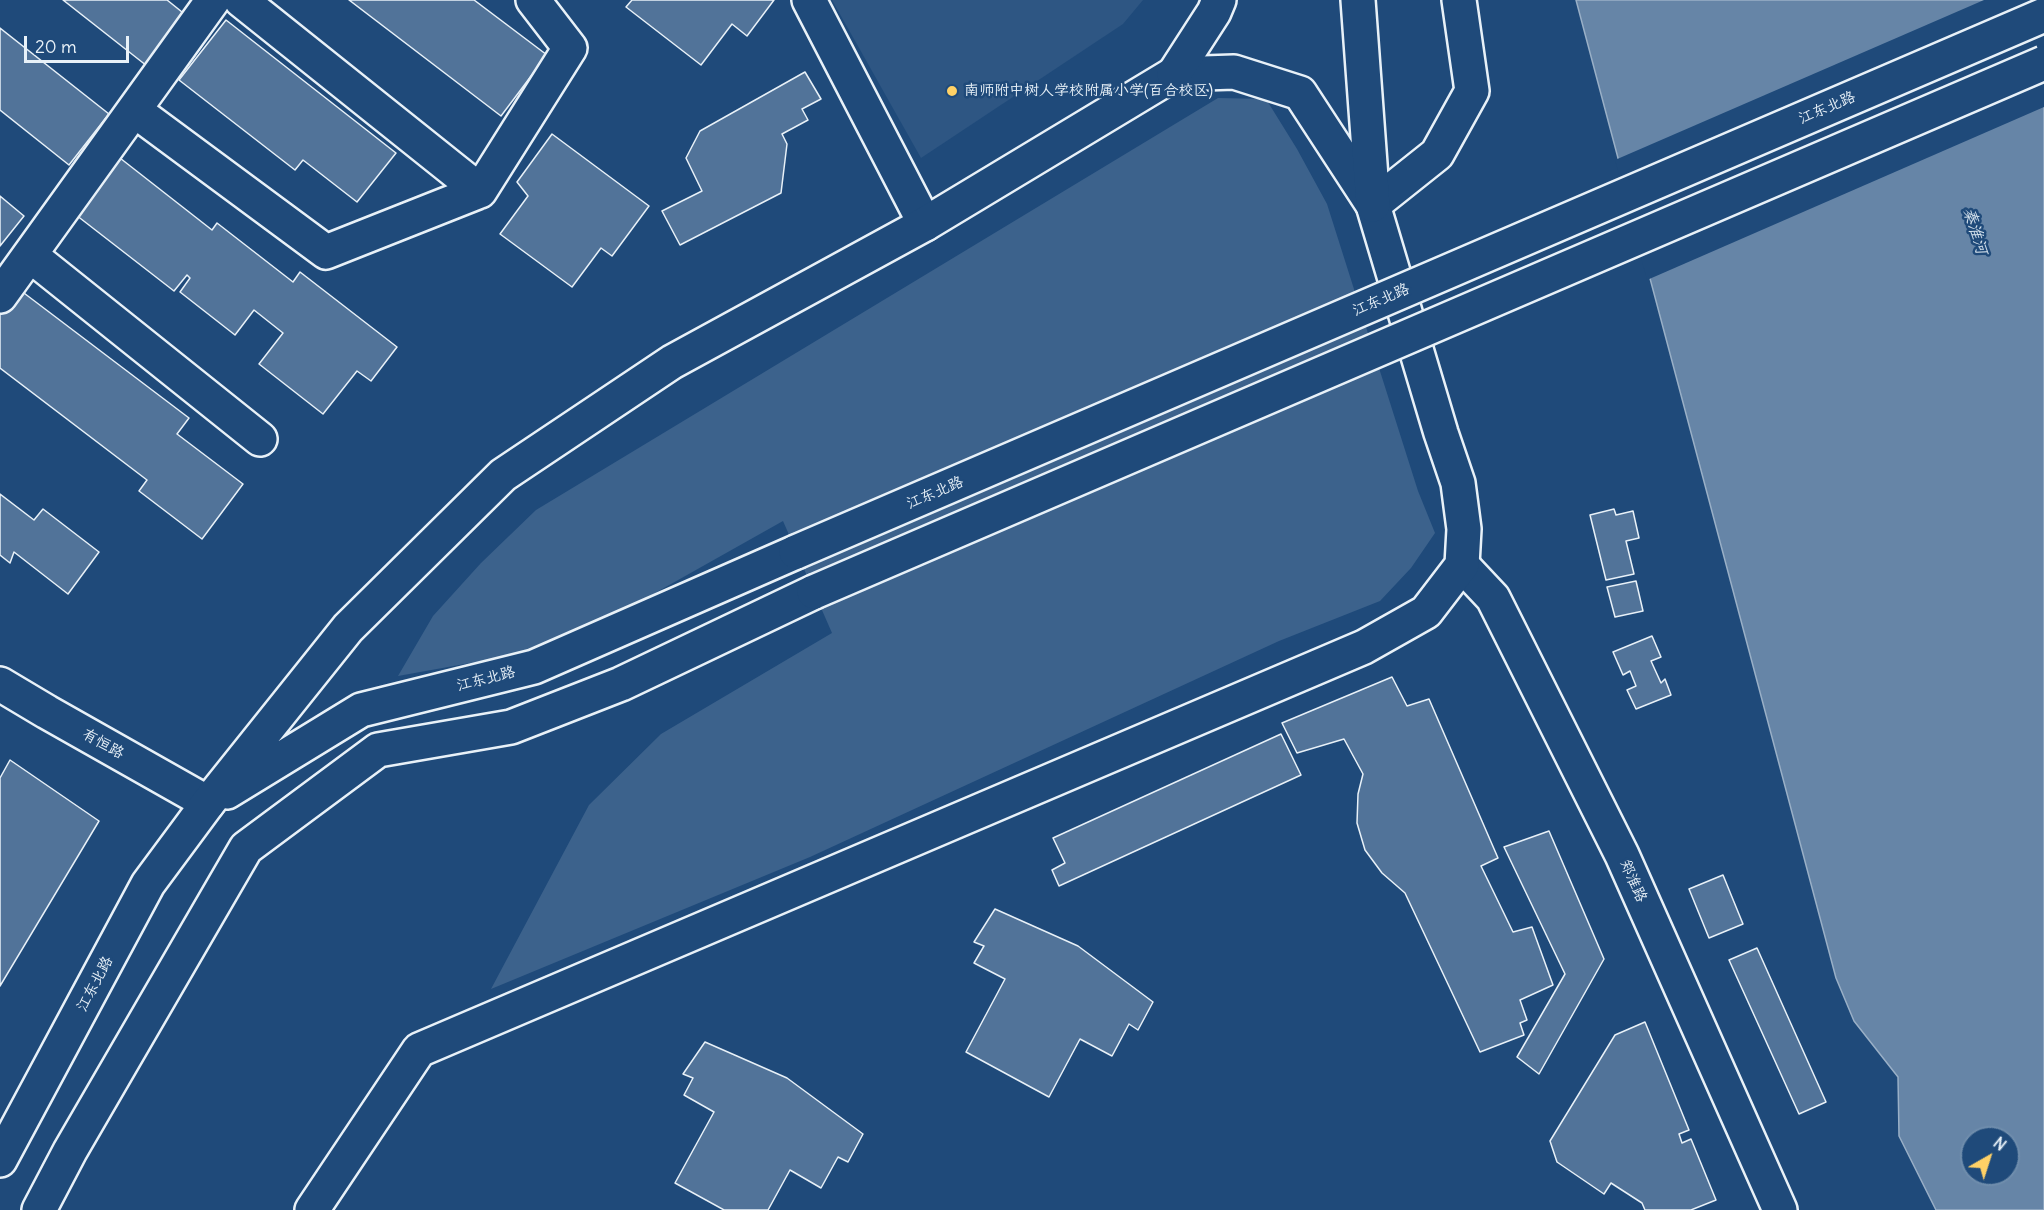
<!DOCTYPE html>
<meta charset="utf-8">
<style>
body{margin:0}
#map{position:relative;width:2044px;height:1210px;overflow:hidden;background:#1f4a7a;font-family:Delius,sans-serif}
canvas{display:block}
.north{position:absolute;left:1960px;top:1126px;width:60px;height:60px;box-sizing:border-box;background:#1f4a7a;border:2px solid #6f8dac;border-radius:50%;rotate:39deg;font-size:16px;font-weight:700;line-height:24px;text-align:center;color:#e8f1f8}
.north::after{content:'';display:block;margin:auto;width:21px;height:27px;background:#ffd166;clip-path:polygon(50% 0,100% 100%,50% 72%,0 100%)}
.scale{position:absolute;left:24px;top:36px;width:105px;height:27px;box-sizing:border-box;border:3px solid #e8f1f8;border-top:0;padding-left:8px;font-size:18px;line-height:21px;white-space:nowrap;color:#e8f1f8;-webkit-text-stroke:4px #1f4a7a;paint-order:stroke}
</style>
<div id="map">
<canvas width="2044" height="1210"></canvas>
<div class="north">N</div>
<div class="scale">20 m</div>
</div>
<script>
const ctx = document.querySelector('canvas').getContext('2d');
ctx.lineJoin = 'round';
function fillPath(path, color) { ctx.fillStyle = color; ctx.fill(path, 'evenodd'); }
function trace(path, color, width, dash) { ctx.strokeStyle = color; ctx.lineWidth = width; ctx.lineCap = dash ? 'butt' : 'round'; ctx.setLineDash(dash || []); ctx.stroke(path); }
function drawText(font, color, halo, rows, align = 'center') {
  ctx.font = font + ' Delius,"LXGW WenKai TC",sans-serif'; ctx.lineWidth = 5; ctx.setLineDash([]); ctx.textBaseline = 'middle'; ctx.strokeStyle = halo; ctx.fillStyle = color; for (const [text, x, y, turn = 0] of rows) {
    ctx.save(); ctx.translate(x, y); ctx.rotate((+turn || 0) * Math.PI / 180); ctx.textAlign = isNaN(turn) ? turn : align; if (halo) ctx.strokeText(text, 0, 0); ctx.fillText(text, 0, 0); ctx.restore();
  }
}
const built = new Path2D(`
 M832,0h311l-20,24 -202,134z`);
const green = new Path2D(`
 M1218,98l48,1 31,50 30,55 91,287 17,42 -24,35 -31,33 -101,40 -469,216 -319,132 98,-184 72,-71 171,-101 -49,-112 -224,126 -161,29 35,-60 48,-53 55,-53z`);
const water = new Path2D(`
 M1576,0h468v1210h-108l-37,-74 -1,-59 -44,-56 -18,-43zM1972,1138h36v36h-36z`);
const pier = new Path2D(`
 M1984,0h60v107l-397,173 -32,-120z`);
const building = new Path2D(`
 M63,0h104l20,16 -40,50z
 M349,0h125l73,55 -46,61z
 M632,0h142l-27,36 -15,-12 -31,41 -75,-58z
 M226,20l170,133 -39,49 -54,-42 -8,10 -116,-90z
 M0,28l109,86 -40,51 -69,-55z
 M805,72l16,27 -19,10 6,11 -26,14 5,10 -6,49 -101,52 -18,-34 40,-20 -16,-33 14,-27z
 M552,134l97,72 -37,50 -11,-8 -29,39 -72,-53 28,-38 -11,-14z
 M111,151l101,79 5,-7 76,59 7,-10 97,75 -26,34 -14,-10 -34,43 -64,-50 24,-31 -29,-23 -19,25 -55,-43 10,-14 -3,-3 -13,16 -107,-83z
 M0,196l24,20 -24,30z
 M16,287l173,131 -12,16 66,50 -41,55 -63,-48 8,-11 -147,-112v-59z
 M0,494l34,26 9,-11 56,43 -31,42 -54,-42 -4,11 -10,-8z
 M1614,509l2,6 17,-4 6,27 -13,3 8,33 -28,6 -16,-65z
 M1636,581l7,30 -28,6 -8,-30z
 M1652,636l9,21 -10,4 10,22 4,-4 6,16 -35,14 -9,-19 9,-4 -6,-15 -7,4 -10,-23z
 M1392,677l15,29 22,-7 69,159 -17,8 32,66 19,-5 21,58 -33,15 7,20 -7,3 4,12 -44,17 -75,-159 -23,-20 -17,-23 -8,-27 1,-29 5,-20 -19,-35 -47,14 -15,-30z
 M1281,734l20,41 -242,111 -7,-16 13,-7 -12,-25z
 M10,760l89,61 -99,165v-208z
 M1549,831l55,128 -65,115 -22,-17 48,-83 -61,-127z
 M1723,875l20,49 -34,14 -20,-49z
 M995,909l83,37 75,56 -15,28 -9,-6 -17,32 -32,-17 -31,58 -83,-45 39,-73 -31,-16 10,-17 -10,-4z
 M1757,948l69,154 -27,12 -70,-154z
 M1645,1022l44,108 -10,4 3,9 9,-4 25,61 -25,10h-46l-3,-7 -31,-20 -7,11 -47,-32 -7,-21 65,-106z
 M705,1042l82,36 76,56 -15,28 -10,-5 -17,31 -31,-18 -22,40h-44l-49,-27 39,-71 -30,-17 9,-17 -10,-4z`);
const minor = new Path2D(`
 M241,0l239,191
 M809,0l116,224
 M134,110l192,142 154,-61 90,-143 -37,-48
 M1373,205l64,-51 35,-63 -13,-91
 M30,255l230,184
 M0,296l213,-296
 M1462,565l31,33 129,257 158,355
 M0,684l47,28 161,91`);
const major = new Path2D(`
 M227,792l134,-82 173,-43 262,-115
 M0,1160l148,-276 60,-81 140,-175 155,-153 169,-113 253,-138 249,-150 60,-2 66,21 73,112 68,228 17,50 6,46 -2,36 -36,47 -62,35 -945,403 -107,160
 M39,1210l31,-59 176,-303 132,-98 133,-23 110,-43 193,-92`);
const highway = new Path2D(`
 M1358,0l15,205
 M1174,74l40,-62 5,-12`);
const majorBridge = new Path2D(`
 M796,552l1248,-537
 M814,592l1230,-529`);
const markers = [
 [952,91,6,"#ffd166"]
];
const poiNames = [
 ["南师附中树人学校附属小学(百合校区)",964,91]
];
const streetNames = [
 ["江东北路",1827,108,-23],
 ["江东北路",1381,300,-23],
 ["江东北路",935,493,-23],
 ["江东北路",486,679,-14],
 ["有恒路",103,744,29],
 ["郑淮路",1633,881,66],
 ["江东北路",95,984,-62]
];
const waterNames = [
 ["秦淮河",1975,231,73]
];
fillPath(built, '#2e5683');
fillPath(green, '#3c628c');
fillPath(water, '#6685a7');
trace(water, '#9ab0c7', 1.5);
fillPath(pier, '#1f4a7a');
fillPath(building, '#517399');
trace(building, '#e8f1f8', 1.5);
trace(minor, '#e8f1f8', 38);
trace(major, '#e8f1f8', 38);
trace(highway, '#e8f1f8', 38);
trace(minor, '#1f4a7a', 33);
trace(major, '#1f4a7a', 33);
trace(highway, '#1f4a7a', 33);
trace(majorBridge, '#e8f1f8', 38, []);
trace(majorBridge, '#1f4a7a', 33);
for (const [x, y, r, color] of markers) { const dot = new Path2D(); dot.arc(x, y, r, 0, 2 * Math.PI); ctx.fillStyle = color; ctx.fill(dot); trace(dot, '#1f4a7a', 2); }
drawText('15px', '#e8f1f8', '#1f4a7a', poiNames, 'left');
drawText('15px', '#e8f1f8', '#1f4a7a', streetNames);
drawText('italic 16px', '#d4e1ec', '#1f4a7a', waterNames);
</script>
